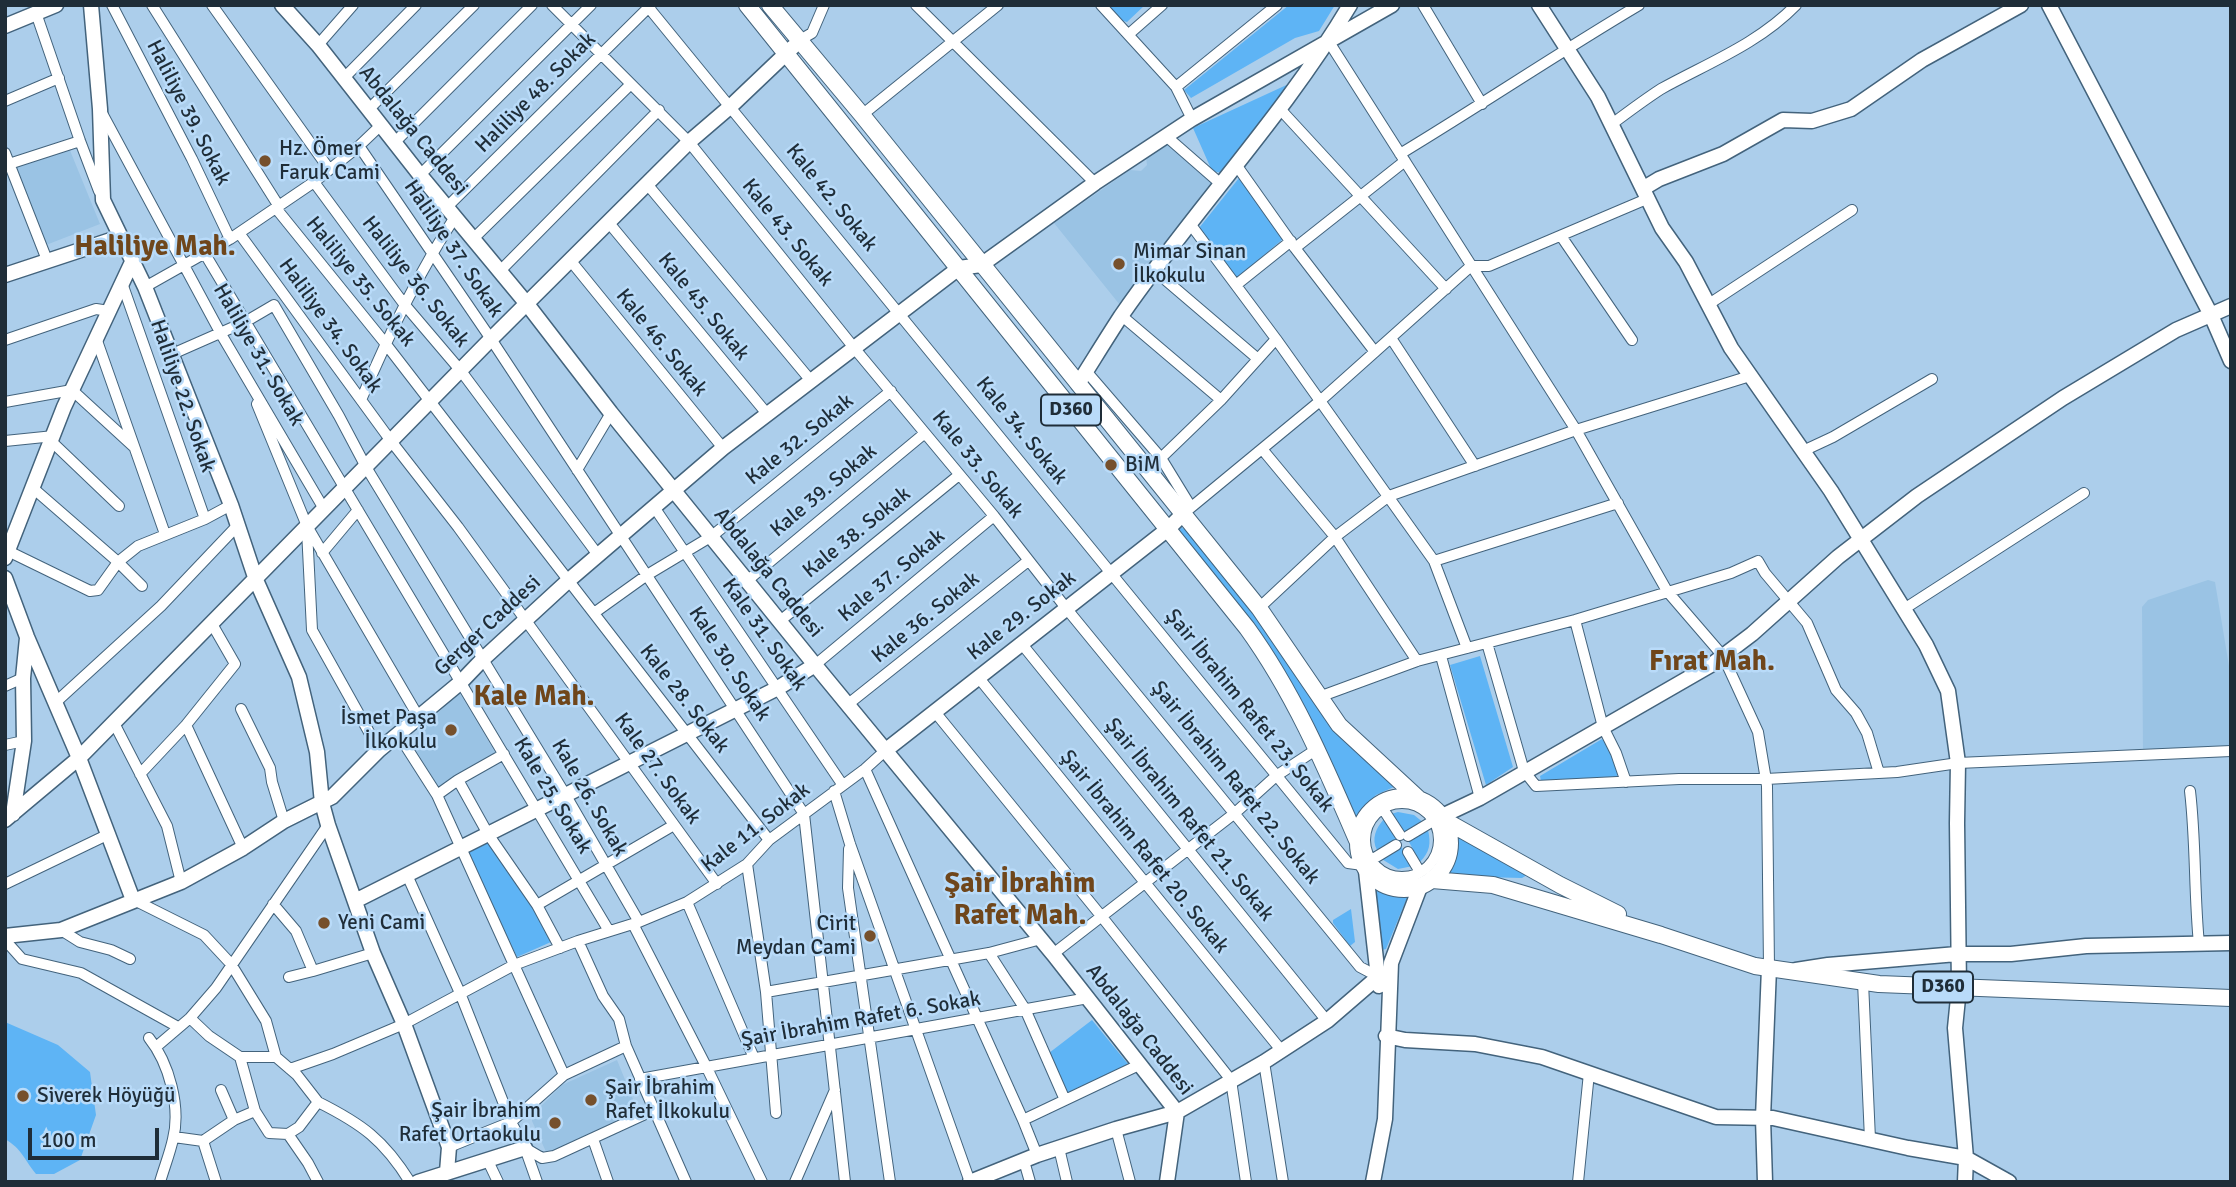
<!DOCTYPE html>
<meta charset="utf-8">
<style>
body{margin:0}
#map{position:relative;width:2236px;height:1187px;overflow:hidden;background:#acceeb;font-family:Signika,sans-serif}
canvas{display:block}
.frame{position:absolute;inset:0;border:7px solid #1f2d38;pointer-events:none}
.scale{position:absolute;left:28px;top:1128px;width:131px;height:32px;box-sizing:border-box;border:4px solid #1f2d38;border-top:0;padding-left:9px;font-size:21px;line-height:24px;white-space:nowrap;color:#1f2d38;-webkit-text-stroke:5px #b9dbf9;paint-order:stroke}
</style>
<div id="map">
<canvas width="2236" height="1187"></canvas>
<div class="frame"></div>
<div class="scale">100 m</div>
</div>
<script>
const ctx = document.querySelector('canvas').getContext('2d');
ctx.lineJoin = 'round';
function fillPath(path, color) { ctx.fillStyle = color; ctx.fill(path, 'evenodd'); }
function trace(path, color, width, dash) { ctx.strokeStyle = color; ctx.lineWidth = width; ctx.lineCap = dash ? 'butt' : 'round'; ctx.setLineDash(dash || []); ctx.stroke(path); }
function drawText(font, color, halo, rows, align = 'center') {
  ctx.font = font + ' Signika,sans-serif'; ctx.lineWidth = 5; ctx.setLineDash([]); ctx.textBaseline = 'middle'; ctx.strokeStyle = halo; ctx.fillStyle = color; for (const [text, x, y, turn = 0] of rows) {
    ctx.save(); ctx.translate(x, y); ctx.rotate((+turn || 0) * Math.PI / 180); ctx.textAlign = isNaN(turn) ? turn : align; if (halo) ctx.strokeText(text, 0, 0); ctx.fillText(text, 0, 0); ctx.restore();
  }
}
const built = new Path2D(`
 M1168,142l46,43 -94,120 -66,-82 76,-53 11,1 6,-6 -1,-8z
 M69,148l31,76 -54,21 -31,-77z
 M2208,580l7,2 16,96v69l-88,7 -1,-147 6,-7z
 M459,692l37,62 -57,34 -29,-47z
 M617,1060l22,54 -92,40 -15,-33v-6l30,-30z`);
const green = new Path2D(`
 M1106,5h39l-18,17 -7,-2z
 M1289,5h46l-16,26 -24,7 -104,60 -7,-8z
 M1293,82l-71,91 -10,-2 -19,-43z
 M1239,178l44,61 -46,39 -38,-50z
 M1181,527l7,5 88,111 120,143 -20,9 -21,24c-22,-61 -51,-119 -87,-173 -27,-39 -59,-76 -89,-114z
 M1480,656l33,111 -27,18 -36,-120z
 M1602,739c8,9 17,27 15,38l-76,4 -1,-5z
 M1398,812l16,3 10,8 -19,11 -14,-20z
 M1384,819l12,20 -19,11c-6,-11 -1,-22 7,-31z
 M1455,829l75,44 -8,5 -78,-2 11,-25z
 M1428,830c3,13 2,22 -8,32l-11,-20z
 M489,841l45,65 17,36 -34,15 -50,-105z
 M1401,846l12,20 -15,3 -18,-11z
 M1370,885l12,5 27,3 -23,56 -4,1z
 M1351,909l4,33 -5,4 -17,-23v-3z
 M1092,1020l36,44 -61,31 -18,-42z
 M5,1022l53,23 32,27 6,43 -16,45 -26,14h-18c-13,-16 -13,-24 -31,-35z`);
const street = new Path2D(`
 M112,5l80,154 38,80
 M152,5l126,200 1,7 106,131 384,497
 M212,5l117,164
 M552,5l137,137 166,207 139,167 72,92 294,359 19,10
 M916,5l179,178
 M1101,5l75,82 16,32
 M1423,5l59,99
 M649,8l699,855 15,2 33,-20
 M36,13l44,128 19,50
 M1129,34l33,-29
 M800,40l12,-7 12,-28
 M1329,42l247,388 91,161 56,65 35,76 9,54 2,182
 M318,45l35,-40
 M343,79l73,-74
 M1176,87l101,-82
 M5,101l54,-23
 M1280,109l166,180
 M368,110l106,-105
 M102,113l119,221 103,175
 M862,115l136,-110
 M1612,124c16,-12 32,-24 49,-35 47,-26 97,-45 135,-84
 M1166,136l56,49
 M395,142l137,-137
 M359,146l132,193 313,475 41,368
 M5,153l42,107
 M1400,154c81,-49 158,-101 239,-149
 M9,164l71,-23
 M1237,166l58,82 80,104
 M420,175l171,-170
 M314,182l90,122 57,67 137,184
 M647,184l165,198
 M447,207l204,-202
 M609,223l159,192
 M1191,225l85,114 158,222 33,87
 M239,233l152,208 67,86 259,357
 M1561,236l71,104
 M473,239l158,-155
 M1295,248l110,-87
 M205,254l404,677
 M570,260l153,188
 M500,271l159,-161
 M1155,271l103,88
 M1236,285l55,-44
 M123,286l82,233
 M145,287l85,-48 84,-57 45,-36 22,-21
 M1709,304l143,-94
 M1122,316l99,84
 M96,338l69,196
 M1391,338l84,128
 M5,340l91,-31 13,2
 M170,355l75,-33 29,-17 65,111 27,51 199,327 74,128
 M1086,371l75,87 30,49
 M361,400c27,-64 56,-125 94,-183
 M5,402l67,-12 61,56
 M257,404l50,122 111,190
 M5,441l49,-5
 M51,441l68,65
 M1262,449l73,88 82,124
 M1803,451l30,-14 99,-58
 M1161,458l60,-58 55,-61
 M577,470l34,-57
 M34,489l84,73 24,24
 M654,507l188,277
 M1183,514l137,-113 151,-135h18l160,-68
 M307,530l5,100 67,120
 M10,552l80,39 8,-1 20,-28 20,-16 67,-27 26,-14
 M322,553l36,-43
 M1434,561l184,-58
 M748,580l177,-147
 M1259,608l76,-71 54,-41 187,-66 174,-54
 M1904,609l180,-116
 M594,613l53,-38 65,-39 179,-145
 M1575,620l28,107 13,26 10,29
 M780,621l179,-146
 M1021,643l306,378
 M1487,643l37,128 12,15 143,-7h87l131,-7 61,-9 273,-12
 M1441,656l39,142
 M815,665l179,-149
 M978,677l303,373
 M5,686l18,-8
 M1319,697l98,-36 158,-41 156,-47 27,-12 7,12 42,50 29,67 20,23 11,20 12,40
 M56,702l105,-96 77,-81
 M847,705l181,-144
 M241,709l29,59 2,14 12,39
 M935,712l167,205 129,163 15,102
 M114,723l53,103 14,56
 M186,725l57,123
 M398,734l39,61 127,280
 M5,745l19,-4
 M865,769l158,351 14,35
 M140,774l46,-49 49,-61 -23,-40
 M458,780l30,54 49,71 23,43
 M834,791l16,53 120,338
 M2190,791c6,51 4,102 9,153
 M437,795l21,-15 46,-26
 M1365 840a37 37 0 1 1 74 0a37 37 0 1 1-74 0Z
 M1383,809l17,26
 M1408,836l30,-18
 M849,849l-1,39 42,294
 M1408,852l12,20
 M747,864l19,128 10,121
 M407,875l53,118 51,129 -62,25
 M5,884l104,-50
 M134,900l70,35 27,29 35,57 10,36h-36
 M687,902l67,156
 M273,904l23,27 17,40 60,-18
 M537,905l137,-80
 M633,924l74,144 55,114
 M61,930l19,12 31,8 19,9
 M5,940l17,19 59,14 97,54
 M578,941l25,55 16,23 7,27 60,136
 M989,953l36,56 40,91
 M1053,954l182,-141 41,-37 41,-27
 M289,977l24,-6
 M1863,982l7,157
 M766,992l223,-39 52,-14
 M190,1018l19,18 31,21 15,54 14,22 19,1 20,29 10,19
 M149,1038c20,25 32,69 24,101 -3,14 -9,29 -13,43
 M156,1047l34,-29 26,-30 112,-163
 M276,1057l21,18 21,27 -19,25 -11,7
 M1264,1062l19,120
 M290,1069l43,-15 71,-30 110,-59 64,-24 61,-19 48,-20 60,-38 22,-24 96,-71 21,-19
 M640,1079l448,-81
 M221,1090l13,30
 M318,1102c44,22 66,38 92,80
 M1023,1120l118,-56
 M1116,1129l14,53
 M174,1137l29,4 31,-21 21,-9
 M593,1139l15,43
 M203,1141l13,41
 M525,1148l17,10 12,-2 100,-46
 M1059,1148l8,34
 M488,1161l10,21
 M1024,1161l6,21
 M537,1182l-12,-34 -14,-26 53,-47 62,-29
 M795,1182l40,-92
 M1578,1182l11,-109`);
const secondary = new Path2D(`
 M91,5l9,104 3,91 42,87 86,218 25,75 43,97 18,75 5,51 6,22 45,128 31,71 45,123 -2,25
 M282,5l36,40 102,130 107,129 84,109 204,252 238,289 124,158 -10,70
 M1539,5l59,92 64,131 24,34 45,86 100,143 95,154 22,46 10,72 -1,60 2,165 -4,40 11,130 -1,24
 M2049,5l162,310 20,46
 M5,26l51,-21
 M1644,188l15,-9 64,-25 60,-34 29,1 39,-12 71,-49 99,-55
 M5,275l115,-38
 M1078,384c14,-22 28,-45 43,-68 73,-106 163,-200 229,-311
 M5,558l59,-151 68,-145
 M5,578l22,59 52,121 54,142
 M886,750l282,-221 15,-15
 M13,814l11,-73 -1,-63 4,-40
 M1442,816l38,-18 231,-133 41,-31 86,-77 79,-61 146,-98 113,-68 55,-24
 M5,820l74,-62 412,-419 198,-197 42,-36 62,-59
 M1366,871l13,115
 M355,901l423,-213 37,-23
 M5,936l56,-6 120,-48 62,-34 41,-27 48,-24 47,-47 82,-68 22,-23 86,-79 154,-132 236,-180 22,-3 114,-82 97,-64 200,-114
 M1796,970l32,-5 129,-11h54l75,-8 145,-3
 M1386,1036l19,4 70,4 67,13 174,60 57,1 135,30 58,10 43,24
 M418,1182l107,-34
 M970,1182l67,-27 79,-26 61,-17 87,-50 63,-41 51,-44
 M1373,1182l12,-63 6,-156 29,-76
 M1765,1182l-2,-64 6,-150`);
const primary = new Path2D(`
 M747,5l500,623c47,65 78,138 110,212
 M770,5l92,110 397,493 80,117 80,74
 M1358 843a46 46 0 1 1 92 0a46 46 0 1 1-92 0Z
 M1444,820l116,65 58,29
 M1432,880l61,5 168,50 94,31 124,18 352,14`);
const markers = [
 [265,161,7,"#76502c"],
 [1119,264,7,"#76502c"],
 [1111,465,7,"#76502c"],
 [451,730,7,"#76502c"],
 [324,923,7,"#76502c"],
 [870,936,7,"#76502c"],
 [23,1096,7,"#76502c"],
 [591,1100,7,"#76502c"],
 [555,1123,7,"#76502c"]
];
const shields = [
 [1071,410,60],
 [1943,987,60]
];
const shieldNames = [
 ["D360",1071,410],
 ["D360",1943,987]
];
const streetNames = [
 ["Haliliye 48. Sokak",536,93,-45],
 ["Haliliye 39. Sokak",188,113,63],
 ["Abdalağa Caddesi",413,131,51],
 ["Kale 42. Sokak",831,198,51],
 ["Kale 43. Sokak",787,233,51],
 ["Haliliye 37. Sokak",453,249,56],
 ["Haliliye 35. Sokak",360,282,51],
 ["Haliliye 36. Sokak",415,282,52],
 ["Kale 45. Sokak",703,307,51],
 ["Haliliye 34. Sokak",330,326,54],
 ["Kale 46. Sokak",661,343,51],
 ["Haliliye 31. Sokak",258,355,60],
 ["Haliliye 22. Sokak",182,396,71],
 ["Kale 34. Sokak",1021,431,51],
 ["Kale 32. Sokak",800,440,-39],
 ["Kale 33. Sokak",977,465,51],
 ["Kale 39. Sokak",824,491,-40],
 ["Kale 38. Sokak",857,533,-39],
 ["Abdalağa Caddesi",768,573,51],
 ["Kale 37. Sokak",892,576,-40],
 ["Kale 29. Sokak",1022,616,-38],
 ["Kale 36. Sokak",926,618,-39],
 ["Gerger Caddesi",488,626,-43],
 ["Kale 31. Sokak",764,635,55],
 ["Kale 30. Sokak",729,664,57],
 ["Kale 28. Sokak",684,699,52],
 ["Şair İbrahim Rafet 23. Sokak",1249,711,51],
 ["Kale 27. Sokak",657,769,54],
 ["Şair İbrahim Rafet 22. Sokak",1235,783,51],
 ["Kale 25. Sokak",552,796,59],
 ["Kale 26. Sokak",589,798,60],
 ["Şair İbrahim Rafet 21. Sokak",1189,820,51],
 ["Kale 11. Sokak",756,828,-38],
 ["Şair İbrahim Rafet 20. Sokak",1144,852,51],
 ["Şair İbrahim Rafet 6. Sokak",861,1020,-10],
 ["Abdalağa Caddesi",1139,1030,52]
];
const poiNames = [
 ["Hz. Ömer",279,149],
 ["Faruk Cami",279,173],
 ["Mimar Sinan",1133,252],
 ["İlkokulu",1133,276],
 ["BiM",1125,465],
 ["İsmet Paşa",437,718,"right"],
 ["İlkokulu",437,742,"right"],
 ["Yeni Cami",338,923],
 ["Cirit",856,924,"right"],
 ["Meydan Cami",856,948,"right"],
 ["Şair İbrahim",605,1088],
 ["Rafet İlkokulu",605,1112],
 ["Siverek Höyüğü",37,1096],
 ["Şair İbrahim",541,1111,"right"],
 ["Rafet Ortaokulu",541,1135,"right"]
];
const districtNames = [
 ["Haliliye Mah.",155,248],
 ["Fırat Mah.",1712,663],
 ["Kale Mah.",534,698],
 ["Şair İbrahim",1020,885],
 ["Rafet Mah.",1020,917]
];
fillPath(built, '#9ac3e4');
fillPath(green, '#5eb4f5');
trace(street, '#43637c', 12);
trace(secondary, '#43637c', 17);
trace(primary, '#43637c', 18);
trace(street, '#fff', 10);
trace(secondary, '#fff', 14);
trace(primary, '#fff', 16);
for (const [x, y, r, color] of markers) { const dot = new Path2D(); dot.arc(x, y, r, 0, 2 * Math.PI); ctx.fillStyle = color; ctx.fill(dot); trace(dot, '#b9dbf9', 2.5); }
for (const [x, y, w] of shields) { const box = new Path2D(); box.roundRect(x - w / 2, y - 15.5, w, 31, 5); ctx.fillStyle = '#b9dbf9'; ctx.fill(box); trace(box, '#1f2d38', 2); }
drawText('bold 19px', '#1f2d38', null, shieldNames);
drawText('21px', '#1f2d38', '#b9dbf9', streetNames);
drawText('21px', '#1f2d38', '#b9dbf9', poiNames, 'left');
drawText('bold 28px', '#6f461b', '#b9dbf9', districtNames);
</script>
